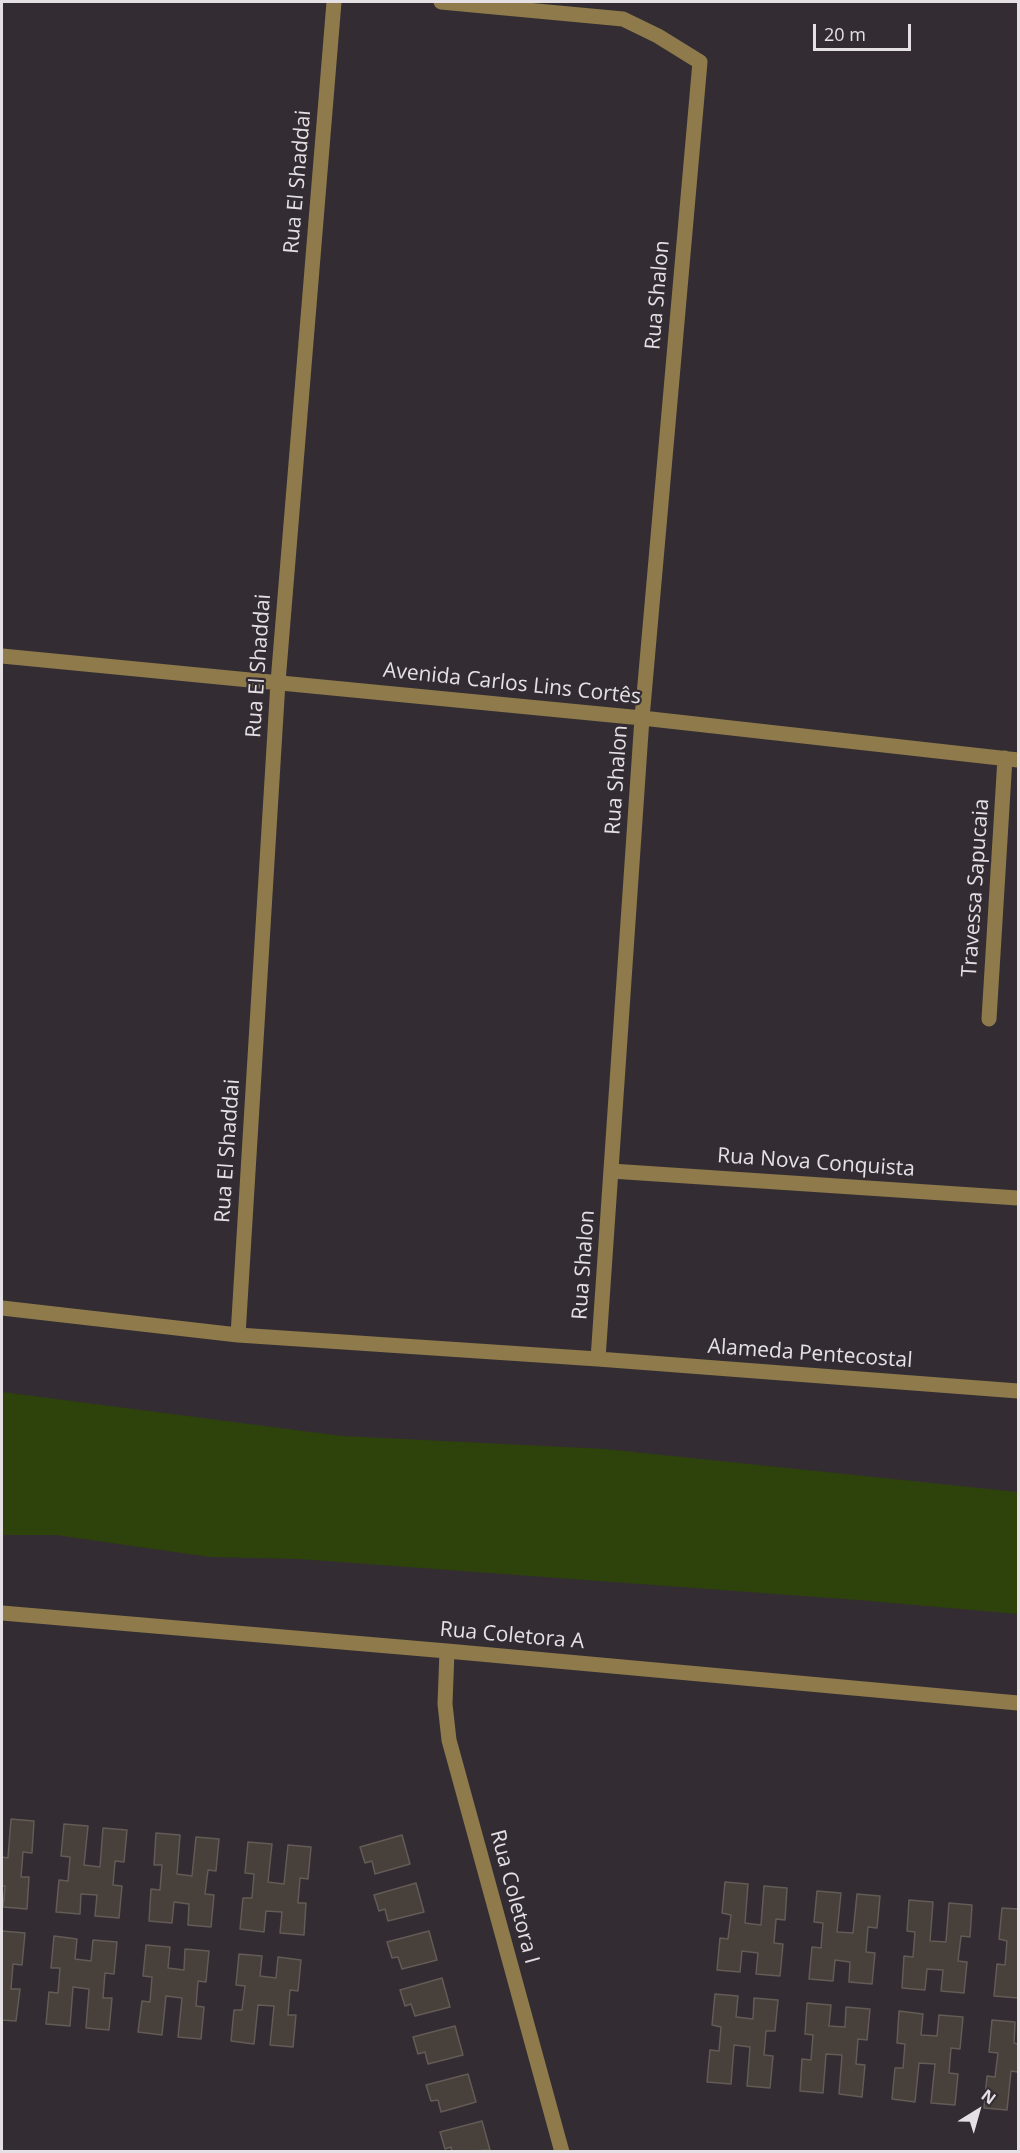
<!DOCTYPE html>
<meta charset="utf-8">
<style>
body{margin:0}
#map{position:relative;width:1020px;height:2153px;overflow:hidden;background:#332d33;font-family:"Open Sans",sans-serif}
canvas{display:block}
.frame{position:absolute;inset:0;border:3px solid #e4e0e4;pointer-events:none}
.north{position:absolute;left:948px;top:2081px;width:60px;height:60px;-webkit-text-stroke:4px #332d33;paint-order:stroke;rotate:37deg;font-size:16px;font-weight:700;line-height:24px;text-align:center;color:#e4e0e4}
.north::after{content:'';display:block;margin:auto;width:21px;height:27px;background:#e4e0e4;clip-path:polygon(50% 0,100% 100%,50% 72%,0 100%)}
.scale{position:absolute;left:813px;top:24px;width:98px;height:27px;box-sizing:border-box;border:3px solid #e4e0e4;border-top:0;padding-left:8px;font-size:18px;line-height:21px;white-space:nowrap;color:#e4e0e4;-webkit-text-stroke:4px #332d33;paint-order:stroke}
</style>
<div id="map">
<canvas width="1020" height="2153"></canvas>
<div class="frame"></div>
<div class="north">N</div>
<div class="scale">20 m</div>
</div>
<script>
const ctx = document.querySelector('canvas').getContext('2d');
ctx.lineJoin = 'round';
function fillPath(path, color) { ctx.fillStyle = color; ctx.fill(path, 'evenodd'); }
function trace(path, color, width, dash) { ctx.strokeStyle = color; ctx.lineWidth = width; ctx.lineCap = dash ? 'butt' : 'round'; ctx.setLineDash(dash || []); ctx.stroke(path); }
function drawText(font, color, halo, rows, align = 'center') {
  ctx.font = font + ' "Open Sans",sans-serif'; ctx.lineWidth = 4.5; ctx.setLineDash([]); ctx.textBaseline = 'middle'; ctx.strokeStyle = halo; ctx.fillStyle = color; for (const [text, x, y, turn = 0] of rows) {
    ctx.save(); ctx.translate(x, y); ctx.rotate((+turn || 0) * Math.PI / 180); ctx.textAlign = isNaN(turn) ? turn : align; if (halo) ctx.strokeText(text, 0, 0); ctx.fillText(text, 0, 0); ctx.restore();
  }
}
const green = new Path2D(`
 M2,1392l340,44 263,13 413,43v122l-160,-14 -559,-41 -89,-2 -154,-22h-54z`);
const building = new Path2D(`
 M11,1819l23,2 -2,32 -9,-1 -2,25h8l-2,32 -24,-2 2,-21h-3v-29l6,1z
 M64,1824l24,2 -4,39 16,2 3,-39 24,2 -3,32 -9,-1 -2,24 9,1 -3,32 -24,-2 2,-21 -16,-1 -1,20 -24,-2 3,-32 9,1 2,-24 -9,-1z
 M156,1833l24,2 -3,39 15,2 4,-39 23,2 -3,32 -8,-1 -3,24 9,1 -3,32 -23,-2 1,-21 -15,-2 -2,21 -23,-2 2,-32 9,1 2,-25h-8z
 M402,1835l8,29 -35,10 -3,-13 -7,2 -5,-16z
 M248,1842l24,2 -4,38 16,2 4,-39 23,2 -3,32 -8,-1 -2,25h8l-2,32 -24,-2 2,-21 -16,-1 -2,21 -24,-3 3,-31h9l2,-24 -9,-1z
 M725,1882l23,2 -3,39 16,2 3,-39 23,2 -2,32 -9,-1 -2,24 9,1 -3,32 -24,-2 2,-21 -16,-2 -2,21 -23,-2 3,-32 8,1 3,-24 -9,-2z
 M416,1883l8,29 -36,9 -3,-12 -6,2 -5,-16z
 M817,1891l24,2 -4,39 16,1 4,-39 23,2 -3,32 -9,-1 -2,25 9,1 -3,31 -23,-2 1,-20 -15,-2 -2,21 -24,-2 3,-32 9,1 2,-25 -9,-1z
 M909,1900l24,2 -3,39 16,1 3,-39 23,2 -2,32 -9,-1 -3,25 9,1 -3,31 -23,-2 2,-21 -16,-1 -2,21 -23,-2 2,-32 9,1 2,-25 -8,-1z
 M1002,1908l16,1v89l-24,-2 3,-32 8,1 2,-24 -8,-2z
 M2,1931l23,2 -3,32 -9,-1 -2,25h9l-4,32 -14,-1z
 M429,1931l8,29 -35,9 -4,-12 -6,1 -5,-16z
 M54,1936l23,3 -2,20 16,2 2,-21 24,2 -3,32 -9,-1 -2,25h9l-3,32 -23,-2 3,-39 -16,-2 -3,39 -24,-2 3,-32 9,1 2,-25h-9z
 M146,1945l24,2 -2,21 16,2 1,-21 24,2 -3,31 -8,-1 -2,25 8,1 -3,32 -23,-2 4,-39 -16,-2 -4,39 -24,-3 4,-31 8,1 2,-25 -9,-1z
 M239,1954l23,2 -2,20 16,2 2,-21 23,3 -3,31 -8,-1 -2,25h8l-3,32 -23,-2 4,-39 -16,-1 -4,39 -23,-3 3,-31h8l3,-24 -9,-1z
 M442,1978l8,29 -35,9 -4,-12 -6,2 -5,-16z
 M715,1994l23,2 -2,21 17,2 1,-21 24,2 -3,31h-9l-2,24 9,1 -3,32 -23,-2 3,-39 -16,-2 -3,39 -24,-2 3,-32 9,1 2,-24 -9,-2z
 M807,2003l24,2 -2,21 16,1 1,-20 24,2 -3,31 -9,-1 -2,25 9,1 -3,32 -23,-3 3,-39 -16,-1 -3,39 -23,-2 2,-32 9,1 2,-25 -8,-1z
 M899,2011l24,3 -2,21 16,1 2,-21 24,2 -3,32 -9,-1 -2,25 9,1 -3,31 -24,-2 4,-39 -16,-1 -4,39 -23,-3 3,-31h8l2,-24 -8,-1z
 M992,2020l23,2 -1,21 4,1v28l-7,-1 -4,39 -23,-2 3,-32 8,1 3,-24 -9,-1z
 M455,2026l8,29 -35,9 -3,-12 -7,2 -5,-17z
 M468,2074l8,28 -35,10 -3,-12 -7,1 -5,-16z
 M482,2121l8,29 -38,2 -1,-5 -6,2 -5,-17z`);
const minor = new Path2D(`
 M441,2l182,17 35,17 42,26 -58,656 -44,641
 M2,656l640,62 376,42
 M989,1019l16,-261
 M611,1171l407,27
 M2,1308l236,27 360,24 420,32
 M238,1335l40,-653 56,-680
 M2,1613l445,38 571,52
 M447,1651l-2,53 4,36 113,412`);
const streetNames = [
 ["Rua El Shaddai",298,182,-85],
 ["Rua Shalon",658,295,-85],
 ["Rua El Shaddai",259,666,-86],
 ["Avenida Carlos Lins Cortês",512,684,6],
 ["Rua Shalon",617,780,-86],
 ["Travessa Sapucaia",976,888,-86],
 ["Rua El Shaddai",228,1151,-86],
 ["Rua Nova Conquista",816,1163,4],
 ["Rua Shalon",584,1265,-86],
 ["Alameda Pentecostal",810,1354,4],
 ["Rua Coletora A",512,1636,5],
 ["Rua Coletora I",514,1897,75]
];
fillPath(green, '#2e420b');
fillPath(building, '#48403b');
trace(building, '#635b56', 1.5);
trace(minor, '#8e7a4b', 15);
drawText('21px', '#e4e0e4', '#332d33', streetNames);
</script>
